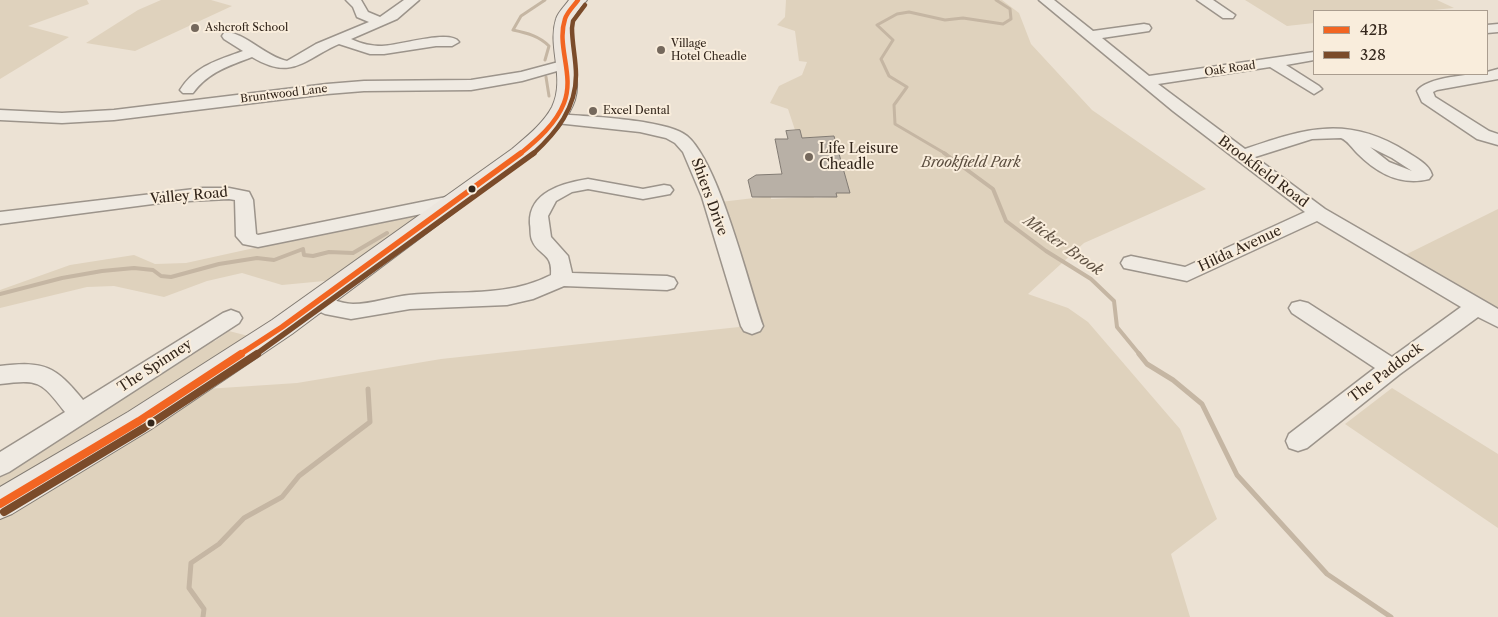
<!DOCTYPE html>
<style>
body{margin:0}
#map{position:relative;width:1498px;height:617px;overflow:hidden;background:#ece2d4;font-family:"Libre Caslon Text",serif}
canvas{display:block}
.legend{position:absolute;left:1313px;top:10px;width:175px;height:65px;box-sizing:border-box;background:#f9eddc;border:1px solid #aa9d8f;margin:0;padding:6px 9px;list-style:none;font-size:15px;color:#33261b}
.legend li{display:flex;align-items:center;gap:10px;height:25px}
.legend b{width:25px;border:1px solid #aa9d8f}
</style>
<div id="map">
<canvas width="1498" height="617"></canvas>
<ul class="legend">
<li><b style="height:6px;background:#f26522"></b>42B</li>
<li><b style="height:6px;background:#7a4b2a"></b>328</li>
</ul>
</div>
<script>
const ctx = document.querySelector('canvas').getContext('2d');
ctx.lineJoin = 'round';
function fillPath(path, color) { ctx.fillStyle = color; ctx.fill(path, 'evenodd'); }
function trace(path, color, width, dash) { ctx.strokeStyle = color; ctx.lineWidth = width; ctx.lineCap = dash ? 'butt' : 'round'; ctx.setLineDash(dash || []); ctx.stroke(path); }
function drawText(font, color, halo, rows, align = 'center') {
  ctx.font = font + ' "Libre Caslon Text",serif'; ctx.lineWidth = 4; ctx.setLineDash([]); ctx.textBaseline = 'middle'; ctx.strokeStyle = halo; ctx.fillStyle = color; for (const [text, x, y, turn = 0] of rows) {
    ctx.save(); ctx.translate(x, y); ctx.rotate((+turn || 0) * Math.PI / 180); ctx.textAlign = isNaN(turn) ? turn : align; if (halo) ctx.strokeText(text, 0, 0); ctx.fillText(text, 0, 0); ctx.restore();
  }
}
const green = new Path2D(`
 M0,0h87l2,4 -61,22 41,11 -69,42z
 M161,0h50l21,6 -97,45 -49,-8 52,-33z
 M786,0h216l17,13 12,31 61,66 114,79 -122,54 -56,51 40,14 20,14 92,107 37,90 -46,35 19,63h-1190v-99l206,-129 91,-6 144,-24 298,-32 9,-11 -36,-113 59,-7v3l36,-2 6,-3 1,4 22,-1v-4h13l-15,-57 -32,2 -2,-8h-5l-7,-21 -18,-6 9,-17 23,-11 5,-13 -8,-1 -4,-30 -18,-6 8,-8z
 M1245,0h192l17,8 -32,3h-108v12l-27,3z
 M1498,209v102l-95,-55z
 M427,210l-92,70 -53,5 -40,-12 -35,8 -43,16 -50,-11 -27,1 -87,21v-18l70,-25 64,-10 21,9 31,-1z
 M229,331l23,6 -252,152v-16l107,-64 100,-67 8,-1z
 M1392,388l106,66v74l-153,-104z`);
const streamFar2 = new Path2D(`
 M545,0l-24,16 -8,14c14,3 26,6 36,16l-4,14
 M546,77l3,19
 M946,154l-51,-30 -1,-19 13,-18 -18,-11 -8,-17 12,-19 -16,-15 20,-11 12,-2 36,8 18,-2 40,6 8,-5 -1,-10 -14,-9`);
const streamFar1 = new Path2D(`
 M944,153l49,36 13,32 40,30 45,28 23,22 3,26 23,28
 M0,294l62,-16 40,-7 32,-3 19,2 8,6 10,1 48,-13 38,-6 17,2 29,-11 1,6 9,1 16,-4 24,1 34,-20`);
const stream = new Path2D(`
 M1139,354l8,10 26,16 29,24 35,71 90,99 64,43
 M203,617l1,-8 -15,-21 2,-25 28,-19 25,-26 38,-21 17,-21 71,-54 -2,-33`);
const building = new Path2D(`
 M800,130l2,8 32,-2 16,57h-14l1,4h-85l-4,-17 8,-5 26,-1 -7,-35h13l-2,-8z`);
const minor = new Path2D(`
 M346,0h15l7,12 12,5 24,-17h15l-22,19 -46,20c11,5 20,7 31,7 16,0 68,-17 77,-4l-7,4h-16l-52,8h-14l-31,-10c-36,16 -47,37 -87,13 -23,9 -44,15 -59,36h-10l-3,-3c15,-24 38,-30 63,-39l-19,-12 -2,-3 2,-3c17,-4 43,25 63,28l29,-17 53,-22 -12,-5 -4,-10z
 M1039,0h15l39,31 51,-7 5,1 2,3 -2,3 -47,7 47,38 165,-24v8l-28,5 33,21 3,3 -8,5 -44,-27 -112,17 87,65c61,-21 103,-34 162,3 9,6 22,12 25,23l-3,4c-28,7 -51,-5 -71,-25 -5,-5 -11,-14 -17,-16l-29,1 -57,18 70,52 173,100v18l-20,-10 -78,57 -93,74 -9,3 -9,-3 -3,-7 3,-7 86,-66 -83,-55 -3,-5 3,-5 8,-2 8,2 84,54 69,-50 -144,-86 -130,60 -63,-13 -3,-5 3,-5 7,-2 54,11 120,-55 -132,-101zM1370,147l22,11 20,13 -23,-9z
 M1197,0h16l22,15 -2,3h-10z
 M1498,24v8l-11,1v-8z
 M566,60l7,4 -2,3 -49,14 -51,9 -107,1 -37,3 -213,26 -52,3 -62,-3v-10l62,3 52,-3 213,-26 37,-3 107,-1 50,-8z
 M1498,69v10l-61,11 -4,2 2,5 54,34 9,3v11l-21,-6 -55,-37 -5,-11c10,-14 53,-17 70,-17v-2z
 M553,114c29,2 114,5 134,22 32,27 61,147 76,190l-3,5 -8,3 -8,-3 -3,-5 -39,-129 -19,-45 -8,-9 -9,-5 -26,-6 -93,-10 -2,-3z
 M588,179l55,10 21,-4 6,1 3,4 -3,4 -27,5 -55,-10 -16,3 -16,9 -8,15 3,21 17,19 4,17 95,3 7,2 3,5 -3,5 -7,2 -103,-4 -31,13 -26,6 -97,4 -59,10 -26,-5 -16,-7 -4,-5 4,-5c15,-4 28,7 44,7 19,0 37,-7 56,-9 49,-5 97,3 142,-20 2,-23 -13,-19 -19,-35 -2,-5 -1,-11 -2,-16 -2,-32 33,-41 58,-45z
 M203,188h26l20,4 4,8 3,34 2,1 198,-40 7,2 2,4 -2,4 -7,2 -198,40 -15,-3 -7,-8 -1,-36 -6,-1 -61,3 -168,22v-12z
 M231,310l8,3 3,5 -3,5 -230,149 -9,4v-24l65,-40c-24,-31 -26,-33 -65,-28v-18c45,-5 55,0 83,34l140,-87z`);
const major = new Path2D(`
 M569,0h18c-5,6 -11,12 -14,19 -8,26 10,55 2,81 -7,21 -24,38 -40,52l-243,182 -142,96 -138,84 -12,5v-32l128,-75 144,-92 240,-171c14,-12 31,-25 40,-42 14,-29 -5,-60 4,-88 2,-7 9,-13 13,-19z`);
const bus1Far2 = new Path2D(`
 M520,154c17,-14 36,-30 44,-51 11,-28 -8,-57 1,-84 2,-7 9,-13 13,-19`);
const bus1Far1 = new Path2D(`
 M239,355l43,-28 239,-174`);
const bus1 = new Path2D(`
 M0,504l139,-83 102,-67`);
const bus2Far2 = new Path2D(`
 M533,154c24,-22 43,-46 43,-79 0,-16 -4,-31 -4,-47l1,-7 12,-16`);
const bus2Far1 = new Path2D(`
 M255,355l279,-202`);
const bus2 = new Path2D(`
 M4,512l140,-84 113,-74`);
const markers = [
 [195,28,5,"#74685c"],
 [661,50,5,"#74685c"],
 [593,111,5,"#74685c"],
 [809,157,5,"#74685c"],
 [472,189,4.5,"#33261b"],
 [151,423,4.5,"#33261b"]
];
const farPoinames = [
 ["Ashcroft School",205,28],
 ["Village",671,44],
 ["Hotel Cheadle",671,57],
 ["Excel Dental",603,111]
];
const farStreetnames = [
 ["Oak Road",1230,69,-8],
 ["Bruntwood Lane",284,94,-7]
];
const poiNames = [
 ["Life Leisure",819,149],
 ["Cheadle",819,165]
];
const parkNames = [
 ["Brookfield Park",971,163]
];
const streetNames = [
 ["Brookfield Road",1263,172,37],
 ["Valley Road",189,196,-5],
 ["Shiers Drive",709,197,70],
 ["Hilda Avenue",1240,249,-25],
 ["The Spinney",155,366,-33],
 ["The Paddock",1386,373,-37]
];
const waterNames = [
 ["Micker Brook",1063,246,35]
];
fillPath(green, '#dfd2bd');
trace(streamFar2, '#c5b6a3', 3);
trace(streamFar1, '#c5b6a3', 4);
trace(stream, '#c5b6a3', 5);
fillPath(building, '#b8b0a6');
trace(building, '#827b73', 1);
trace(minor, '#9c948b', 3);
trace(major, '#827b73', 2);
fillPath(minor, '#efeae2');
fillPath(major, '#ece6de');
trace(bus1Far2, '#f26522', 4.5);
trace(bus1Far1, '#f26522', 5.5);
trace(bus1, '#f26522', 8);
trace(bus2Far2, '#7a4b2a', 4.5);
trace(bus2Far1, '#7a4b2a', 5.5);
trace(bus2, '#7a4b2a', 8);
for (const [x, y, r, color] of markers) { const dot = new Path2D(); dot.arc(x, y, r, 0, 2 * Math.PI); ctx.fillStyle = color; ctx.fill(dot); trace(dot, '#f9eddc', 2); }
drawText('11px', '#33261b', '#f9eddc', farPoinames, 'left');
drawText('11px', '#33261b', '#f9eddc', farStreetnames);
drawText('14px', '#33261b', '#f9eddc', poiNames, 'left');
drawText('italic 14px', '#5c4e3f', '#f9eddc', parkNames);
drawText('14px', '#33261b', '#f9eddc', streetNames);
drawText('italic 15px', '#605243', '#f9eddc', waterNames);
</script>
